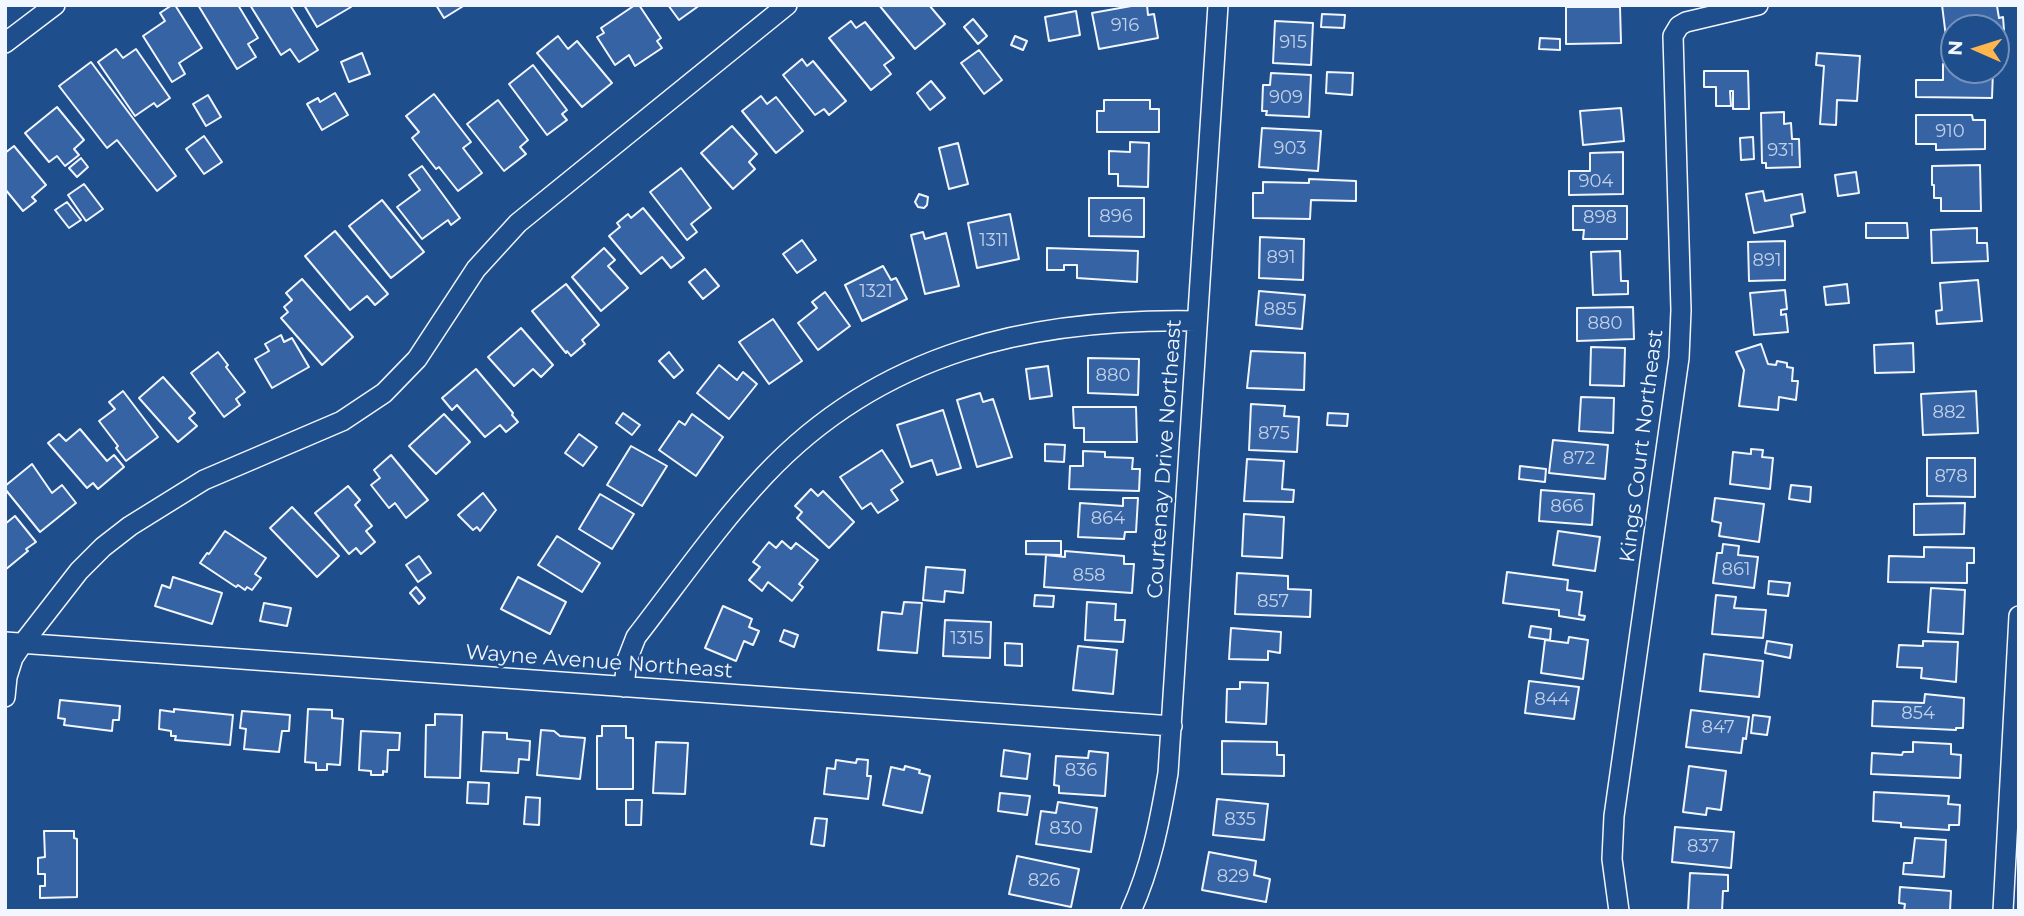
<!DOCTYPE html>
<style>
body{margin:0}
#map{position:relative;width:2024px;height:916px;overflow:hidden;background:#1f4e8c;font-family:Montserrat,sans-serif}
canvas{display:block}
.frame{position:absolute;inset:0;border:7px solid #f2f6ff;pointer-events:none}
.north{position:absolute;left:1940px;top:14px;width:70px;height:70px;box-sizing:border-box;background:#1f4e8c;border:2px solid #7391ba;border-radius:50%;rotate:273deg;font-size:19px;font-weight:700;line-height:28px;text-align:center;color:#f2f6ff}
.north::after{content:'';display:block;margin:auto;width:24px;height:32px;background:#ffb74d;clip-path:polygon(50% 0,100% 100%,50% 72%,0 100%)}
</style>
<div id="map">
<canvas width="2024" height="916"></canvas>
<div class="frame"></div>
<div class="north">N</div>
</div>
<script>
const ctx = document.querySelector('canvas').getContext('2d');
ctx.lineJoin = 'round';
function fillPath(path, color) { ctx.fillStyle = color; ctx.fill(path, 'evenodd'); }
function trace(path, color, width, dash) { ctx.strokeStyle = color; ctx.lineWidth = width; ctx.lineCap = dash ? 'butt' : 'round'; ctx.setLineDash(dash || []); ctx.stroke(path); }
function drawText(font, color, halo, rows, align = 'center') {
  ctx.font = font + ' Montserrat,sans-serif'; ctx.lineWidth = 5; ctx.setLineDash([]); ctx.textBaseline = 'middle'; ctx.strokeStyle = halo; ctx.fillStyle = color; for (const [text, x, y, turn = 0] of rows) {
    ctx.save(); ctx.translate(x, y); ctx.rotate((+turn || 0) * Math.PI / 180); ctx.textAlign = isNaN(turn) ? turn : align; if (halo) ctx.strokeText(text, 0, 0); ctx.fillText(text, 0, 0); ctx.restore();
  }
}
const building = new Path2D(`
 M172,5h3l27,43 -23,15 6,11 -13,8 -29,-46 22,-15 -5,-8z
 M198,5h40l20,33 -10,6 8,13 -19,12z
 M250,5h40l28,45 -19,12 -9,-13 -9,6z
 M304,5h46l1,2 -34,20z
 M436,5h29l-21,13z
 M635,5h4l22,33 -4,3 5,7 -27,18 -6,-11 -14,10 -18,-28 7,-4 -3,-5z
 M668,5h32l-21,15z
 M879,5h50l16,19 -30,25z
 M1137,5h10l1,10 6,-1 4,24 -59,11 -7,-36z
 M1942,5l55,1 2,12 4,-1 1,13 -50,-2v8l-8,1z
 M1566,7h54l1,36 -55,1z
 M1076,11l4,24 -31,6 -4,-24z
 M1322,14l23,1 -1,13 -23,-1z
 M973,19l14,17 -9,8 -14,-17z
 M851,21l5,7 9,-6 29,36 -10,7 7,9 -20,16 -42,-52z
 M1275,21l38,2 -2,42 -38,-2z
 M558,36l10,13 9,-8 35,42 -30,24 -45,-54z
 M1015,36l12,5 -4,9 -12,-5z
 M1540,38l20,1v11l-21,-1z
 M116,49l7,9 13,-9 34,49 -13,9 -3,-4 -19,13 -37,-54z
 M979,50l23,30 -18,14 -23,-31z
 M362,53l8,21 -21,8 -8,-20z
 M1817,53l43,3 -3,45 -20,-1 -1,25 -16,-1 4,-58 -8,-1z
 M802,59l5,7 6,-5 33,40 -17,14 -5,-6 -9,6 -32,-40z
 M91,62l85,114 -19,15 -40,-51 -10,8 -48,-62z
 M1943,64h11v6h39l-1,28 -76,-1v-17h27z
 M533,65l34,45 -5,4 5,6 -20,15 -38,-51z
 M1704,71h44l1,38h-16v-18h-3l1,15h-15v-19h-12z
 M1327,72l26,1 -1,22 -26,-2z
 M1271,73l40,2 -2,42 -43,-2 1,-4h-5l1,-26h7z
 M931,81l14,17 -15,12 -13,-17z
 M335,93l13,22 -26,15 -15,-26 11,-6 2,4z
 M434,94l37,48 -8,6 19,25 -24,18 -19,-24 -3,2 -24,-31 7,-6 -13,-16z
 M208,95l13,22 -15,9 -13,-22z
 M761,96l6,8 9,-7 27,34 -27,22 -34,-42z
 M498,100l30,40 -8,7 6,7 -22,17 -37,-47z
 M1104,100h46v9h9v23h-62v-21h7z
 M57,107l27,33 -10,9 5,6 -14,11 -8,-10 -8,6 -24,-29z
 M1621,108l3,33 -41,4 -3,-34z
 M1784,112v12l7,-1 1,16h7l1,28 -34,1v-5h-4l-1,-50z
 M1916,115h56l1,5h12v29l-49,1v-6h-20z
 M732,126l25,28 -8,8 6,7 -22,20 -32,-36z
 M1262,128l59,3 -3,40 -59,-4z
 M204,136l18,26 -18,12 -18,-25z
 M1753,137l1,22 -13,1 -1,-22z
 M1130,142l19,1 -1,44 -30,-1v-12h-9v-23l21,1z
 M958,143l10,41 -19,5 -10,-41z
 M14,146l32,39 -14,12 4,4 -13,10 -18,-22v-36z
 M1623,152v42l-54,1v-24h21v-18z
 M81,158l7,9 -11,10 -8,-9z
 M1980,165l1,46h-40v-13h-7v-13h-2v-19z
 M422,166l38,52 -9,7 -3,-5 -26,19 -25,-32 23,-17 -11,-15z
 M681,168l30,40 -20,16 6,8 -10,8 -37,-48z
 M1856,172l3,21 -21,3 -3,-21z
 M1309,179l47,2v20l-45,-1 -1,19 -57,-1v-25h10v-11l46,1z
 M84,184l19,25 -17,12 -18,-26z
 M1763,191l2,10 37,-7 3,18 -14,3 2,11 -39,7 -8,-39z
 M919,194l9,3 -1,8 -3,3 -6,-1 -3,-5z
 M1089,198h55v39l-55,-1z
 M382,200l42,52 -33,26 -42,-52z
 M67,202l14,18 -12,8 -14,-18z
 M1573,206h54v33h-44l1,-9h-11z
 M643,208l41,50 -13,10 -9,-11 -21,17 -32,-38 11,-9 -3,-4 11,-9 3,4z
 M1010,214l9,45 -42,9 -9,-45z
 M1866,223h41l1,15h-42z
 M1977,228v15h10l1,18 -56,2 -1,-33z
 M335,231l53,63 -13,11 -8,-9 -17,14 -45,-54z
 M923,232l2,7 21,-6 13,53 -34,8 -14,-59z
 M1260,237l44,2 -1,41 -44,-2z
 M802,240l14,20 -19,13 -14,-19z
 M1785,241v39l-36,1 -1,-39z
 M604,248l11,12 -7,6 20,22 -27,23 -29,-34z
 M1047,248l91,3 -1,31 -60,-4v-13h-13v5h-17z
 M1620,251l1,30h7v13l-35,1 -2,-43z
 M883,266l8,14 5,-2 11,21 -45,22 -17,-36z
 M705,269l14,17 -16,13 -14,-17z
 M302,279l51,58 -31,28 -41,-47 7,-6 -4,-5 8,-7 -6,-7z
 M1978,280l4,41 -45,3 -1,-13 6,-1 -2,-27z
 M566,284l33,41 -17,15 3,4 -14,12 -4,-5 -1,2 -34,-42z
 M1847,284l2,19 -23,2 -2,-18z
 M1785,290l2,19 -6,1v5l5,-1 2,18 -34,3 -4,-42z
 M1259,291l46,4 -3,34 -46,-4z
 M825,292l25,34 -32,24 -20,-27 19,-15 -5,-6z
 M1633,307l1,32 -57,2v-33z
 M773,319l29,42 -33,23 -30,-42z
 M521,328l32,37 -12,12 -8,-8 -19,17 -26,-29z
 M281,335l3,7 8,-4 17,29 -37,21 -17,-29 14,-8 -4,-7z
 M1913,343l1,29 -39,1 -1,-28z
 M1761,344l7,20 8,1 1,-4 10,2v4l6,1 -1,13h6l-2,19 -17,-3 -1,13 -39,-4 5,-36 -8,-18z
 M1591,347l34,1 -1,38 -34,-1z
 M1251,351l54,2 -1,37 -57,-2z
 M218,352l10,13 -2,2 19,25 -9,7 4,6 -16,12 -33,-44z
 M669,352l14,18 -9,8 -15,-17z
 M1088,358l51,1 -1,36 -50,-2z
 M719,365l18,15 6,-8 14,12 -28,35 -32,-26z
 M1048,366l4,30 -22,3 -4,-30z
 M476,369l37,44 -1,2 6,7 -12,10 -6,-7 -15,12 -28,-32 -5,5 -10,-12z
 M163,377l32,36 -6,5 8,8 -19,16 -39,-44z
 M123,391l35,46 -32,24 -10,-13 2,-2 -19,-25 16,-12 -6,-7z
 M1976,391l2,42 -55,2 -2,-41z
 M980,393l3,9 10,-3 19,58 -35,10 -20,-67z
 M1581,397l33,1 -1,35 -34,-2z
 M1251,404l34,2 -1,10 15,1 -2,35 -48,-2z
 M1073,407h63l1,35h-53v-14h-10z
 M943,410l18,58 -24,7 -5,-15 -21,7 -14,-42z
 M623,413l17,12 -8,10 -16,-12z
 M1328,413l20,1 -1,12 -20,-1z
 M444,414l26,28 -34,32 -27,-28z
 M692,414l31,23 -27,39 -37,-26 20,-29 6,4z
 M80,429l27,32 7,-6 10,12 -26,22 -5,-6 -6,5 -39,-45 11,-9 7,7z
 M579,434l18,13 -14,19 -18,-13z
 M1553,440l55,5 -3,34 -56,-6z
 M1045,444l20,1 -1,17 -19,-1z
 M631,446l36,20 -25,40 -35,-21z
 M1751,449l12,1 -1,7 11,1 -3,31 -40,-5 3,-32 18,2z
 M882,450l21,32 -12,8 7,10 -20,13 -7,-10 -9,6 -22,-32z
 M1083,451l22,1v5l28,1 -1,11h8l-1,22 -70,-2 1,-23h13z
 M391,455l37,45 -22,18 -11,-15 -6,5 -18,-23 9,-7 -6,-8z
 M1927,458h48v39l-48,-1z
 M1247,459l37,2 -2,28 12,1 -1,12 -49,-1z
 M32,464l20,29 10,-8 14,18 -36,29 -35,-43v-3z
 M1520,466l26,3 -1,13 -26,-3z
 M1791,485l20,2 -1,15 -21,-3z
 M348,486l12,14 -5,5 17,21 -6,5 9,11 -14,12 -5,-6 -7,6 -34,-41z
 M811,489l7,7 5,-5 31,31 -25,26 -32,-30 5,-6 -7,-6z
 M1541,490l53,4 -2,31 -53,-4z
 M483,493l13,17 -16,21 -3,-4 -4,3 -15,-15z
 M600,494l34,20 -22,35 -33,-20z
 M1123,498h15l-2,34h-11l-1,7 -46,-2 2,-34 43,3z
 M1715,498l49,6 -5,38 -40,-6 2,-13 -9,-2z
 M1965,503l-1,31 -50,1v-31z
 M292,507l47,49 -22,21 -47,-49z
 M1244,514l40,3 -2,41 -40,-2z
 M15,516l21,26 -10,7 2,2 -23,19v-46z
 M225,531l41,27 -11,16 6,4 -9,12 -5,-3 -2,3 -7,-5 -2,2 -36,-24 7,-10 2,1z
 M1558,531l42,6 -5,34 -42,-6z
 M557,536l43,27 -18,29 -44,-27z
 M782,541l9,8 5,-6 22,17 -19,24 4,3 -11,14 -24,-19 -6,9 -13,-11 11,-13 -7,-5 16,-20 7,6z
 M1026,541h35v14l-35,-1z
 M1723,544l16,2 -1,9 20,2 -4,31 -41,-5 4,-30h5z
 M1924,547l50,1v15h-7v20l-79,-1 1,-26 35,1z
 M1065,551l59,5v8h10l-2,29 -88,-6 2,-32 19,2z
 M419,556l12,17 -13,9 -12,-17z
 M926,567l39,3 -2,23 -18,-2 -1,11 -21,-2z
 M1507,572l61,8 -1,10 15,2 -3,23 6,1 -1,4 -25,-4v-6l-56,-7z
 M1237,573l51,3v13l23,1 -1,27 -75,-3z
 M173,577l49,16 -10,31 -57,-18 7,-21 8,3z
 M518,577l48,25 -16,32 -49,-25z
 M1769,581l21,2 -2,13 -20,-2z
 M416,587l9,11 -6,6 -9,-11z
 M1931,588l34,2 -2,44 -35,-2z
 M1035,595l19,1 -1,11 -19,-1z
 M1716,595l20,2 -2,11 32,2 -3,28 -51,-4z
 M904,602l18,1 -5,50 -39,-3 4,-38 20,2z
 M1087,602l29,2 -1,16h10l-2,22 -38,-2z
 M264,603l27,5 -4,18 -27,-5z
 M723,606l29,13 -3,8 10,4 -6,14 -9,-4 -8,20 -31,-13z
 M945,620l46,2 -1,36 -47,-2z
 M1531,626l20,3 -1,11 -21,-3z
 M1231,628l50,4 -1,21 -12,-2v9l-39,-1z
 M784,630l14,5 -4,12 -14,-6z
 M1569,637l19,3 -5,39 -42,-6 4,-33 23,3z
 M1767,641l25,4 -2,13 -25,-5z
 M1923,641l35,1 -2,40 -35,-4 1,-10 -25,-1 2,-22 24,1z
 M1005,643l17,1v22l-17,-1z
 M1078,646l39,4 -4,44 -40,-4z
 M1704,654l59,7 -4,36 -59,-6z
 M1529,681l50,6 -5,32 -49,-6z
 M1240,682l28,1 -2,41 -40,-2 1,-33h13z
 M1925,694l39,4 -1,30h-7v2l-84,-4 1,-25 51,2z
 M60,700l60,6 -1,14h-6l-1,11 -48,-6 1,-6 -7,-1z
 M174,709l59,6 -3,30 -55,-5 1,-4h-5v-5l-12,-2 1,-19 14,2z
 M308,709l24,1v8l11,1 -3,46 -13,-1v6h-11v-7l-11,-1z
 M1691,710l58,7 -3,22 -3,-1 -2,15 -55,-6z
 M242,711l48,4 -1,16h-7l-3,21 -35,-3 2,-20 -6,-1z
 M435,714l27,1 -2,63 -35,-1 1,-52h9z
 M1753,715l17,2 -3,18 -16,-2z
 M602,726h24v12h7v51h-36v-53h5z
 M541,730l13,1 6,5 25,2 -5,41 -43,-4z
 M361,731l39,2 -1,17h-11l-1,22 -4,-1v4h-12v-4l-12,-1z
 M483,732l24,1v6l23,2 -1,19 -10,-1 -1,14 -37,-2z
 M1222,741l55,1v13h7v21l-62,-2z
 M656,742l32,1 -3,51 -32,-1z
 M1913,742l38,2v10l10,1 -1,23 -89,-4 1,-21 30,2 1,-3h10z
 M1004,750l26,4 -3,25 -26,-3z
 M1089,751l19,2 -3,43 -46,-3v-7l-5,-1 2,-29 32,2z
 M857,759l11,1 -1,16h4l-3,23 -44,-5 3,-26 8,1 1,-9 20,3z
 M905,766l15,4 -1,3 11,3 -8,37 -39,-8 8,-38 13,3z
 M1689,766l37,5 -5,39 -14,-2 -1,7 -23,-3z
 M468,782l21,1 -1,21 -21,-1z
 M1874,792l75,4 -1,8 12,1 -1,20h-10v5l-48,-3v-4l-28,-2z
 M1000,793l30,3 -3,19 -29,-4z
 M526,797l14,1 -1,27 -15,-1z
 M1217,799l51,5 -4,36 -51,-5z
 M626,800h16l-1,25h-15z
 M1058,802l39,6 -6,44 -55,-8 5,-33 15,2z
 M815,818l12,1 -3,27 -13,-2z
 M1675,827l59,5 -3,36 -59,-6z
 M44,831h30v7l3,1v58l-37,1v-12h5v-12h-7v-16l7,-1z
 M1915,838l31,2 -2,37 -41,-3 1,-11h8z
 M1209,852l47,9 -2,14 16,4 -4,23 -64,-12z
 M1017,856l62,13 -8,38 -62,-13z
 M1690,873l38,2v16h-5l-1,20h-34z
 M1900,887l51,4 -1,20h-46l1,-7 -6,-1z`);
const street = new Path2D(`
 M5,43l50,-38
 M5,642l1167,84
 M624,687l3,-27 9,-23c42,-54 82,-112 129,-162 117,-124 268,-157 432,-154
 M5,697l2,-20 6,-19 10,-15 56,-72 24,-24 27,-21 74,-46 138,-59 42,-28 33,-34 59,-90 42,-46 269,-218
 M1131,911c20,-44 29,-91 37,-138l50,-768
 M1619,911l-7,-52 2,-43 65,-458 2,-48 -8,-274 6,-10 7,-4 72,-17
 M2003,911l16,-295`);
const numberNames = [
 ["916",1125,26],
 ["915",1293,43],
 ["909",1286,98],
 ["910",1950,132],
 ["903",1290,149],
 ["931",1781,151],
 ["904",1596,182],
 ["896",1116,217],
 ["898",1600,218],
 ["1311",994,241],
 ["891",1281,258],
 ["891",1767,261],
 ["1321",876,292],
 ["885",1280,310],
 ["880",1605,324],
 ["880",1113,376],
 ["882",1949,413],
 ["875",1274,434],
 ["872",1579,459],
 ["878",1951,477],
 ["866",1567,507],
 ["864",1108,519],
 ["861",1736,570],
 ["858",1089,576],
 ["857",1273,602],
 ["1315",967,639],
 ["844",1552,700],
 ["854",1918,714],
 ["847",1718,728],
 ["836",1081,771],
 ["835",1240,820],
 ["830",1066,829],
 ["837",1703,847],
 ["829",1233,877],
 ["826",1044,881]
];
const streetNames = [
 ["Kings Court Northeast",1642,446,-83],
 ["Courtenay Drive Northeast",1165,459,-86],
 ["Wayne Avenue Northeast",599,662,4]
];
fillPath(building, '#3563a3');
trace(building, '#f2f6ff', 2);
trace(street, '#f2f6ff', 22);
trace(street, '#1f4e8c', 19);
drawText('18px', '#c3d1e8', null, numberNames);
drawText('21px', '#f2f6ff', '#1f4e8c', streetNames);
</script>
